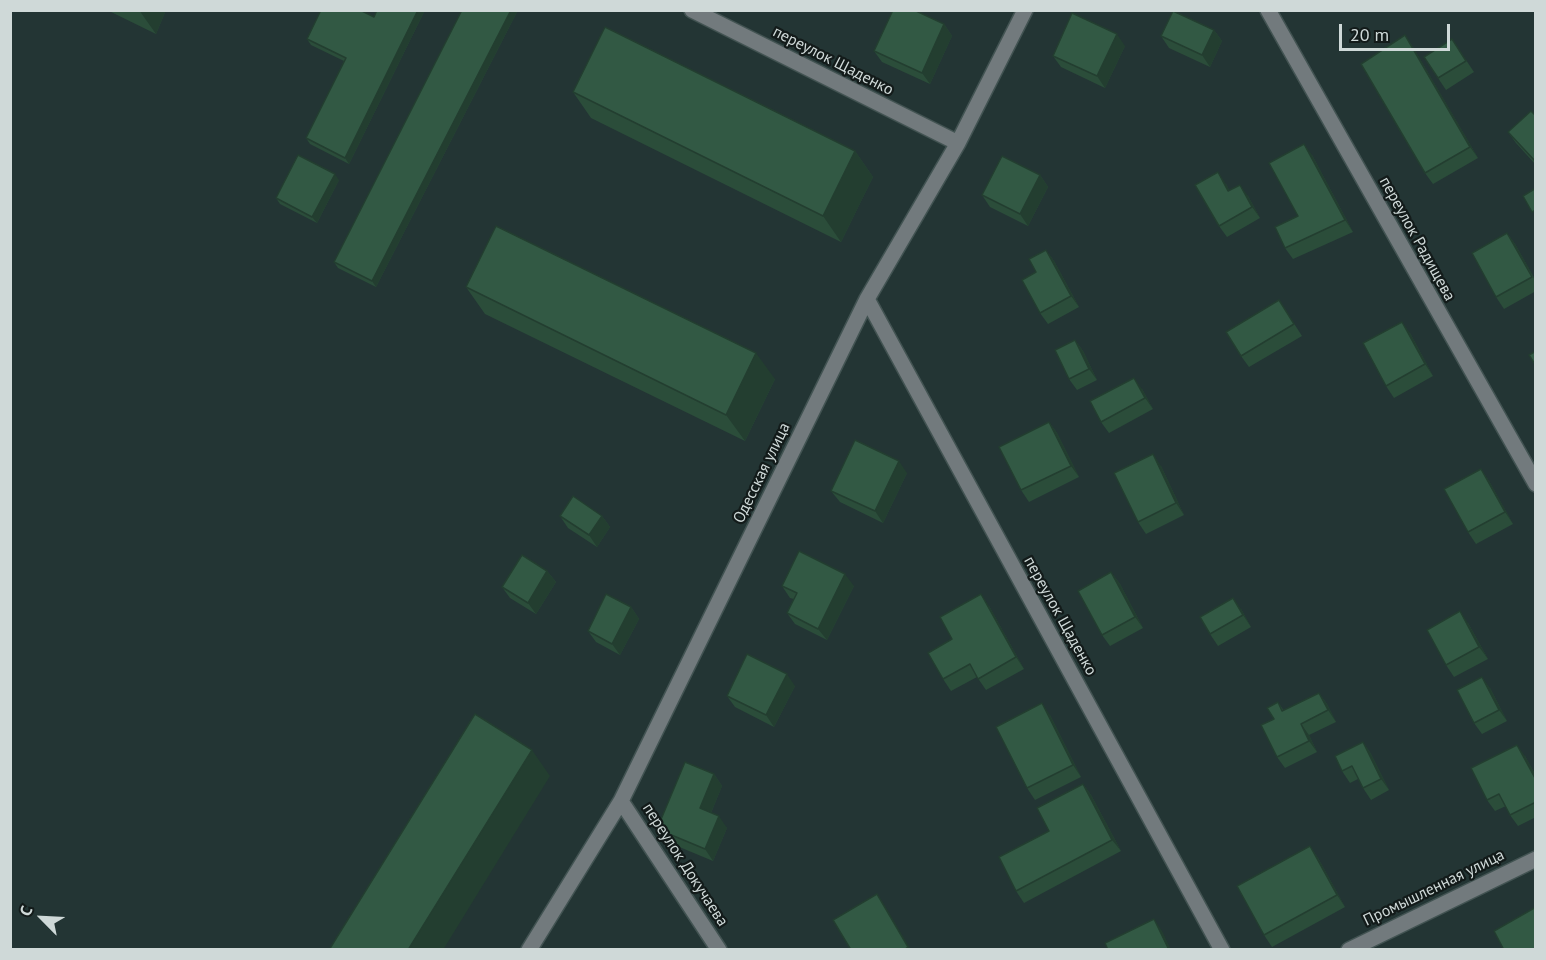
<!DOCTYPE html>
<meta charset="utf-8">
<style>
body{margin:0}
#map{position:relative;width:1546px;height:960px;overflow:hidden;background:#233534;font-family:"PT Sans",sans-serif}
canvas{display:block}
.frame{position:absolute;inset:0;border:12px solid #cfd9d8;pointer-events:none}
.north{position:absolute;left:12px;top:888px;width:60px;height:60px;-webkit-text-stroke:4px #131b1a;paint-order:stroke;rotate:294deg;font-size:16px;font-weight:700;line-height:24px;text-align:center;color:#cfd9d8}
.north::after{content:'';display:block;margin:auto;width:21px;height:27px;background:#cfd9d8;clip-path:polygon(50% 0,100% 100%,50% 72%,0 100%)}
.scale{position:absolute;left:1339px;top:24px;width:111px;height:27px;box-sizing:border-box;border:3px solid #cfd9d8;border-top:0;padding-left:8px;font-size:18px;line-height:21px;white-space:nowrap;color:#cfd9d8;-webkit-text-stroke:4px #131b1a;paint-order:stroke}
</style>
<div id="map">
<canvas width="1546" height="960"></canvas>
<div class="frame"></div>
<div class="north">С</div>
<div class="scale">20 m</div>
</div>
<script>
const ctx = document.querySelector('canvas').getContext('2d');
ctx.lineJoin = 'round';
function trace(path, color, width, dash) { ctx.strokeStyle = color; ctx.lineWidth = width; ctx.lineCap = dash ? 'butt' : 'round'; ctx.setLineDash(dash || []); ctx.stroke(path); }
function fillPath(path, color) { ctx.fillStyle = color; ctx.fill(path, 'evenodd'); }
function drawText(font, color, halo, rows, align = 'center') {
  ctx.font = font + ' "PT Sans",sans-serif'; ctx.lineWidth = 4.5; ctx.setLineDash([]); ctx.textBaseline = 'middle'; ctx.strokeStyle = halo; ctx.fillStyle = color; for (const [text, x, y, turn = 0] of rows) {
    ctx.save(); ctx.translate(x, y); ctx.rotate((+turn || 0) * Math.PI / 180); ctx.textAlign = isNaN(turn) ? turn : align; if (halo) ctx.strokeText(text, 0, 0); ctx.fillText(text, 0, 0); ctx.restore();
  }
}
const minor = new Path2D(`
 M692,10l266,133
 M1268,10l268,474
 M867,299l355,651
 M621,801l98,149
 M529,950l92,-149 246,-502 91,-156 67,-133
 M1349,950l187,-91`);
const wall = new Path2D(`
 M107,10h59l-10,24z
 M377,10h48l-76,154 -39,-20 -4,-6 38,-77 -33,-16 -4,-6 67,-22z
 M462,10h56l-142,277 -38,-19 -4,-6z
 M944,24l8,12 -22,48 -48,-22 -8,-11z
 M1214,30l8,11 -12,26 -41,-19 -8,-12z
 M1405,35l8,12 65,111 -45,26 -8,-11z
 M1125,46l-20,42 -44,-21 -8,-11z
 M1460,51l14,21 -28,18 -8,-12z
 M573,92l282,59 18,26 -32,65 -250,-124z
 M1536,116v49l-20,-22 -8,-11z
 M1312,155l41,77 -60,27 -8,-11 13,-32z
 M1040,175l8,12 -20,39 -38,-19 -8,-12z
 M339,180l-22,43 -37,-19 -4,-6z
 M1226,184l3,6 19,6 12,22 -33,19 -8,-11z
 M1507,233l8,11 21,37v10l-32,18 -8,-12z
 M1046,250l8,11 25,46 -31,17 -8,-11 -4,-41z
 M466,287l309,92 -30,62 -260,-127z
 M1279,300l23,36 -53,31 -8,-11z
 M1410,333l23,43 -39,22 -8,-12z
 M1075,340l8,11 14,29 -20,10 -8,-11z
 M1142,389l11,20 -44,24 -8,-11z
 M1049,422l8,11 22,44 -50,25 -8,-12z
 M1161,466l23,49 -38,19 -8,-12z
 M1481,469l8,12 24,43 -37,20 -8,-12z
 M907,473l-24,50 -43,-21 -9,-11z
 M560,516h42l8,11 -13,20 -29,-19z
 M547,571l9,11 -20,32 -26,-16 -8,-11z
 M1111,572l9,12 23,44 -33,18 -8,-11z
 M782,586h72l-27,54 -32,-16 -8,-11 7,-14 -4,-1z
 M989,606l35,63 -38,21 -9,-13 -26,14 -8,-12 9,-40z
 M631,607l8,12 -19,36 -24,-13 -8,-11z
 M1241,609l10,18 -33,19 -8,-12z
 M1468,623l20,36 -34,18 -8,-12z
 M795,686l-21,41 -39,-20 -8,-11z
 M1490,688l17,33 -25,13 -8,-11z
 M1319,693l8,11 9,18 -27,13 8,17 -32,16 -8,-11 -3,-38 4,-17 6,9z
 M1050,715l31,62 -46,23 -8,-12z
 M1363,742l8,12 18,36 -18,10 -8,-12 -5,-9 -8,4 -8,-12z
 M1525,756l11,20v41l-18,9 -8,-11 -4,-9 -11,5 -8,-11z
 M714,774l8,12 -11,27 16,15 -14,33 -48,-20 -8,-12z
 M1083,784l8,11 30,56 -97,52 -8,-12 33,-60z
 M1310,846l8,12 27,49 -73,40 -8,-12z`);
const shadedWall = new Path2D(`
 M139,10h27l-10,24z
 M418,10h7l-76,154 -4,-6z
 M511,10h7l-142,277 -4,-6z
 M944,24l8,12 -22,48 -8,-11z
 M1214,30l8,11 -12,26 -8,-12z
 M1117,34l8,12 -20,42 -8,-12z
 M1405,35l8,12 65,111 -8,-11z
 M1304,144l8,11 41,77 -8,-12z
 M855,151l18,26 -32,65 -18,-26z
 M1218,172l8,12 10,19 -8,-12z
 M335,174l4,6 -22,43 -5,-6z
 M1040,175l8,12 -20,39 -8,-12z
 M1240,185l8,11 12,22 -8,-11z
 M1507,233l8,11 21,37v1z
 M1046,250l8,11 25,46 -8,-11z
 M1402,322l8,11 23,43 -8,-12z
 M1075,340l8,11 14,29 -8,-11z
 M756,353l19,26 -30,62 -19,-26z
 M1134,378l8,11 11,20 -8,-11z
 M1049,422l8,11 22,44 -8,-11z
 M1153,454l8,12 23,49 -8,-12z
 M899,461l8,12 -24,50 -8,-12z
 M1481,469l8,12 24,43 -8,-12z
 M602,516l8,11 -13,20 -8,-12z
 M547,571l9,11 -20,32 -8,-11z
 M1111,572l9,12 23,44 -8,-11z
 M845,574l9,12 -27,54 -9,-11z
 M981,594l8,12 35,63 -8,-12z
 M1233,598l8,11 10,18 -8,-12z
 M631,607l8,12 -19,36 -8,-11z
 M1460,611l8,12 20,36 -9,-12z
 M787,674l8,12 -21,41 -8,-12z
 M1482,677l8,11 17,33 -8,-11z
 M1319,693l8,11 9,18 -8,-12z
 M1042,703l8,12 31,62 -8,-12z
 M1301,724l8,11 8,17 -8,-11z
 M1363,742l8,12 18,36 -8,-11z
 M1517,745l8,11 11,20v4z
 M532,750l18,26 -107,174h-35z
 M714,774l8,12 -14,34 -8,-12z
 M1083,784l8,11 30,56 -9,-11z
 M719,816l8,12 -14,33 -8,-12z
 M1310,846l8,12 27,49 -8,-12z
 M877,894l8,12 26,44 -3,-3z
 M1154,919l8,12 9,19h-2z`);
const building = new Path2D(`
 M321,10h39l14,7 3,-7h41l-73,148 -39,-20 40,-80 -39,-19z
 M462,10h49l-139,271 -38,-19z
 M893,10h21l30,14 -22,49 -48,-22z
 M1173,11l41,19 -12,25 -41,-19z
 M1072,13l45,21 -20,42 -44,-20z
 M605,27l250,124 -32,65 -250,-124z
 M1405,35l65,112 -45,26 -64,-109z
 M1452,39l14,22 -28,17 -14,-21z
 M1531,111l5,5v46l-28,-30z
 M1304,144l41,76 -60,28 -10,-21 23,-11 -29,-53z
 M298,155l37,19 -23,43 -36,-19z
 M1002,156l38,19 -20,39 -38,-19z
 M1218,172l10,19 12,-6 12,22 -33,19 -24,-41z
 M1536,188v22l-4,2 -9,-16z
 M496,226l260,127 -30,62 -260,-128z
 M1507,233l25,44 -36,20 -24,-44z
 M1046,250l25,46 -31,17 -18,-33 14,-8 -7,-13z
 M1279,300l15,24 -53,32 -15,-24z
 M1402,322l23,42 -39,22 -23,-43z
 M1075,340l14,29 -20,10 -14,-29z
 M1536,351v15l-7,-11z
 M1134,378l11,20 -44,24 -11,-21z
 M1049,422l22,44 -50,24 -22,-43z
 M855,440l44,21 -24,50 -44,-20z
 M1153,454l23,49 -38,19 -24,-49z
 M1481,469l24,43 -37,20 -24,-43z
 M573,496l29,20 -13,19 -29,-19z
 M799,551l46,23 -27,55 -31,-16 10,-20 -15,-7z
 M522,555l25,16 -19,32 -26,-16z
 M1111,572l24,45 -33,18 -24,-44z
 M606,594l25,13 -19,37 -24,-13z
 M981,594l35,63 -38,22 -8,-15 -27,15 -15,-26 24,-14 -12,-22z
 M1233,598l10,17 -33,19 -10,-17z
 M1460,611l19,36 -33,18 -19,-35z
 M747,654l40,20 -21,41 -39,-19z
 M1482,677l17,33 -25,13 -17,-33z
 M1319,693l9,17 -27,14 8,17 -32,16 -16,-32 13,-6 -7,-11 11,-6 4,9z
 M1042,703l31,62 -46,23 -31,-61z
 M475,714l57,36 -124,200h-79z
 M1363,742l18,37 -18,9 -11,-22 -10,5 -7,-15z
 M1517,745l19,35v22l-26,13 -11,-21 -12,6 -16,-32z
 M685,762l29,12 -14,34 19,8 -14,33 -48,-20z
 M1083,784l29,56 -96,51 -17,-34 50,-26 -12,-23z
 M1310,846l27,49 -73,40 -27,-49z
 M877,894l31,53 -4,3h-53l-18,-30z
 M1536,907v41l-3,2h-29l-10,-19z
 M1154,919l15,31h-61l-3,-7z`);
const streetNames = [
 ["переулок Щаденко",833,61,27],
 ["переулок Радищева",1417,239,61],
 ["Одесская улица",762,473,-64],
 ["переулок Щаденко",1060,616,61],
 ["переулок Докучаева",685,865,57],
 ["Промышленная улица",1434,888,-26]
];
trace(minor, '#425352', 18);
trace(minor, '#727a7d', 15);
fillPath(wall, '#2b4d3a');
fillPath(shadedWall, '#233e30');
fillPath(building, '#325944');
trace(building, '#233e30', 1.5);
drawText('16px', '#cfd9d8', '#131b1a', streetNames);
</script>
